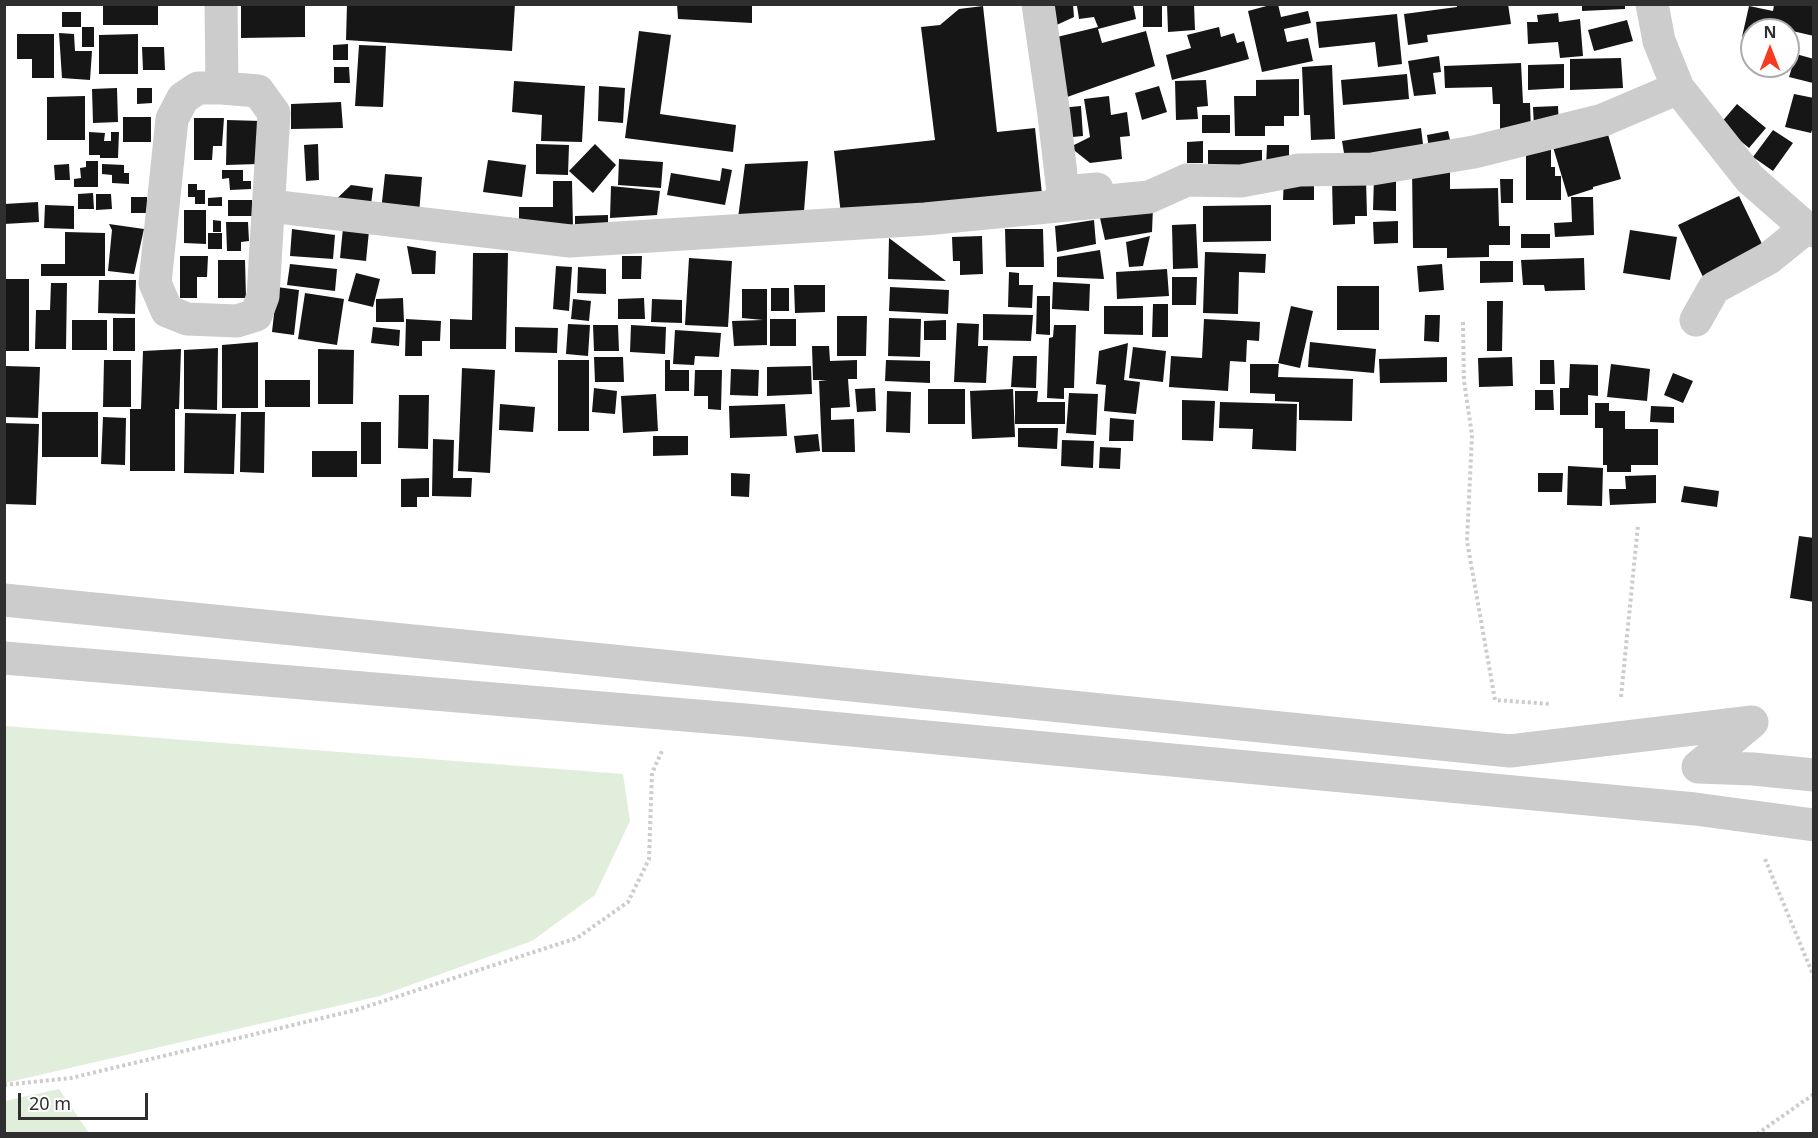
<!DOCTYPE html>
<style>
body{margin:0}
#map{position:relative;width:1818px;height:1138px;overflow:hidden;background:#fff;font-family:"Noto Sans",sans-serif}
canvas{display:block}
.frame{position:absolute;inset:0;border:6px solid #2f2f2f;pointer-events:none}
.north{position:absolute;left:1740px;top:18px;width:60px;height:60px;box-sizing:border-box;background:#fff;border:2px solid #acacac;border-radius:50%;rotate:0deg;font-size:16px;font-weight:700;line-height:24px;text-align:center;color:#2f2f2f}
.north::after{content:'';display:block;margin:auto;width:21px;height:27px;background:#f63b21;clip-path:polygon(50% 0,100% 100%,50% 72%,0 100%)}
.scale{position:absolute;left:18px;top:1093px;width:130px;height:27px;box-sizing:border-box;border:3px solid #2f2f2f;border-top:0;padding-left:8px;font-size:18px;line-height:21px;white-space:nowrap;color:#2f2f2f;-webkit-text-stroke:4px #fff;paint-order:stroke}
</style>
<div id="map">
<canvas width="1818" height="1138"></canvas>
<div class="frame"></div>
<div class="north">N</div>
<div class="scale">20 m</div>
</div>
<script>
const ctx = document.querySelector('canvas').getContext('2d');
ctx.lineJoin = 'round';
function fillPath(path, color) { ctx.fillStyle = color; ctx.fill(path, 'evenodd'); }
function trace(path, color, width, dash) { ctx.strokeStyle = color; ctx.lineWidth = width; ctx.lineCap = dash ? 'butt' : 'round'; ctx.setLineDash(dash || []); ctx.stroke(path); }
const green = new Path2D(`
 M5,726l618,48 7,47 -35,74 -63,46 -152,55 -375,87z
 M59,1089l30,44h-84v-32z`);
const building = new Path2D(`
 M103,4h55v21h-55z
 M241,4h64v33l-64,1z
 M347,4h168l-3,47 -166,-11z
 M677,4h75v19l-74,-4z
 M1044,4h29l1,13 -24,11z
 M1085,4h48l3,15 -38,10 4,14 44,-12 9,35 -102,36 4,-65 41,-10 -4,-10 -15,2 -2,-13z
 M1143,4h19v23h-19z
 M1167,4h27l1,26 -27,2z
 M1274,4h4l3,13 27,-6 3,12 -27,6 3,13 21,-4 5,23 -51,11 -14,-61z
 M1457,4h51l3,20 -84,11 1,7 -20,3 -4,-31 53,-7z
 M1582,5h43v4l-43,2z
 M1774,5h40v31l-26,-6h-36v9l-10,-2 7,-31 24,5z
 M983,6l14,126 38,-4 7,66 -201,21 -7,-64 101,-11 -14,-113 19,-2 19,-16z
 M62,12h19v15h-19z
 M1558,13l1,9 21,-3 3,37 -23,2 -2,-16 -30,2 -1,-22h11l-1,-7z
 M1397,14l5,50 -24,3 -3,-25 -56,6 -3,-26z
 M1627,20l6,21 -39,10 -6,-21z
 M82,27h12v20h-12z
 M1219,27l2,10 13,-4 3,10 7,-2 5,18 -77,21 -6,-25 25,-7 -4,-13z
 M639,31l32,4 -11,79 76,11 -3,27 -108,-14z
 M59,33l15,1 1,17h17l-2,29 -28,-2z
 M17,34h37v44h-22v-19h-15z
 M138,34v40h-39v-39z
 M348,44v16h-15v-15z
 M359,45l27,1 -3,61 -28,-1z
 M142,47h22l1,23h-22z
 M1796,54l18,5 -1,24 -24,-6z
 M1439,56l2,16 -8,1 3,21 -22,2 -6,-35z
 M1621,58l2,30 -53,2v-31z
 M1521,63l2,40h7l1,28h-31v-27h-7l-1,-17 -47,1 -1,-22z
 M1564,64v24l-36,2v-25z
 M1332,65l3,74 -24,1 -1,-25h-6l-2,-48z
 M334,67h15l1,16h-16z
 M1407,74l2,25 -66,6 -2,-25z
 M1299,79v37h-15v10h-19v10h-30l-1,-40h22v-16z
 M1206,80l2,26 -11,1 1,12 -22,1 -1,-39z
 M514,81l71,5 -3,56 -41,-1 1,-26 -30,-3z
 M599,86l26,2 -2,35 -25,-2z
 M1159,86l8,26 -25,8 -7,-27z
 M117,88l1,34 -25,1 -1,-34z
 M137,88h15v15l-15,1z
 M1794,94l20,4v26l-3,9 -26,-6z
 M85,96v44h-38v-43z
 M1109,96l2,19 16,-3 3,24 -10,1 2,22 -32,4 -20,-16 20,-10 -6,-38z
 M341,102l2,26 -52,1v-25z
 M1737,104l29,24 -17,20 -29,-24z
 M1081,106l2,30 -32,3 -2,-30z
 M1558,106l1,20 -25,1 -1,-20z
 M1202,115h28v18h-28z
 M123,117h28v25h-28z
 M194,118h30l-2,28h-9l-1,14h-18z
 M227,120l34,1 -3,43 -32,1z
 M1421,128l3,24 -78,13 -4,-24z
 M1773,130l20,13 -20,28 -20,-14z
 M1448,131l3,13 -22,5 -2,-14z
 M1607,131l14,48 -28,8v2l-25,8 -15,-50z
 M89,132l16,1 -1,8h7v-9h8l-1,26h-18v-3h-11z
 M1203,141v22h-16v-21z
 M318,144l1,36 -13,1 -2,-36z
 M536,144l33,1 -1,30 -32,-1z
 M595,144l21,21 -23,28 -24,-22z
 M1267,145h22v22l-23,-1z
 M1526,149h25v18h4v9h6v24h-35z
 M1208,150h54v25h-54z
 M619,159l44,3 -2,26 -43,-3z
 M488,160l38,5 -4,32 -39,-5z
 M86,161h12v26h-24v-8l7,-1 -1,-10 6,-1z
 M808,161l-4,50 -66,7 7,-54z
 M69,164l1,16h-15l-1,-15z
 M102,164l22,1v8h5v11l-17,-1v-8l-10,-1z
 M1450,167v22l48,-1 1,38h11v19h-21v12l-42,1v-10h-34l-1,-80z
 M722,168l10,2 -7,35 -58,-10 4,-22 49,8z
 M222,170h21v11h8v8l-21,1 -1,-12 -7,1z
 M385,174l37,3 -3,37 -38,-3z
 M1284,177l30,1v22h-31z
 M1374,177l22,1v33l-23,-1z
 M1366,178l1,38h-12v8l-22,1 -1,-46z
 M1500,179h13v24h-12z
 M553,181h19l1,47 -54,1v-22h34z
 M188,184h9v6h8v14h-10v-7h-7z
 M351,185l22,3 -3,25 -43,-5z
 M611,186l49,5 -3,24 -47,3z
 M93,193l1,16h-16v-15z
 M96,194h15l1,15 -16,1z
 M1739,196l25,52 -61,29 -25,-52z
 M131,197h16v16h-16z
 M222,197v9h-14v-8z
 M1571,197h22l1,38 -39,2 -1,-14 18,-1z
 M228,200h24v16h-24z
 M38,202l1,20 -35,2v-20z
 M45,205l29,1v23l-30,-1z
 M1271,205v36l-68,1v-36z
 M1153,207l-1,25 -47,8 -5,-22z
 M184,210h22v34l-22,-1z
 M608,215v19l-33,3v-21z
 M213,220l8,1v11h-8z
 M1094,220l2,24 -39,8 -2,-26z
 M1398,221v22l-24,1 -1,-22z
 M226,222h22l1,19 -8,1v9h-14z
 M109,224l35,5 -10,45 -26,-3 4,-41z
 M1196,224l2,44 -25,1 -1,-44z
 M343,228l26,3 -3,30 -26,-3z
 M292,229l43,6 -2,24 -43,-3z
 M1005,229h38l1,38h-38z
 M1630,230l47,7 -7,43 -47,-7z
 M65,232l40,1v43h-64v-12h24z
 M208,233h14v16h-14z
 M1521,234h29v14h-29z
 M982,236l1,38 -23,1v-14h-7l-1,-24z
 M1150,236l-7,30 -14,1 -3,-25z
 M889,238l57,43 -58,-2z
 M407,246l29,5 -1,23h-23z
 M1100,250l4,29 -47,-2v-20z
 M1205,252l61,2 -1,19 -26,-1 -1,42 -35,-1z
 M473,253h35l-2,96h-56v-30l22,1z
 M180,256h28l-1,21h-10v21h-17z
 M622,256h20l-1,23h-19z
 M689,258l43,3 -4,66 -43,-2z
 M1584,258l1,32 -40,1 -1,-6h-21l-2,-25z
 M218,260h27l1,38h-28z
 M1480,261h33v21l-33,1z
 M290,264l47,5 -2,22 -48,-6z
 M1442,264l2,26 -25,2 -2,-26z
 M556,266l16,1 -3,44 -16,-2z
 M578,267l28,2v25l-29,-1z
 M1167,269l2,27 -52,3 -1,-27z
 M1009,272l10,1v12h14l-1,23 -24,-1z
 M356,273l24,6 -7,28 -25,-6z
 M1172,277h25l-1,28h-24z
 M4,279h25v72h-25z
 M99,280h37l-1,34 -37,-1z
 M1053,282l37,2 -1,27 -37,-2z
 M51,283h16l-1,66h-31l1,-39h14z
 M794,285h31v27l-30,1z
 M1337,286h42v44h-42z
 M277,287l22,3 -5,45 -22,-3z
 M890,287l59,3 -1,24 -59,-3z
 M771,288h18v23h-18z
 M742,289h25v56l-33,1 -2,-25 31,-1 -21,-2z
 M305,293l39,6 -7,46 -39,-6z
 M1037,296h13v39l-14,-1z
 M403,298l1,24h-28v-23z
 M644,298l1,21h-27v-20z
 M573,299l18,2 -2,20 -18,-2z
 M652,299l30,1v23l-31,-1z
 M1487,301h16l-1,50h-15z
 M1153,304h15v33h-16z
 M1104,306h39v29l-39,-1z
 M1291,306l22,5 -13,57 -22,-5z
 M983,314l50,1 -2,26 -48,-1z
 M1425,315h15l-1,27 -15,-1z
 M837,316h30l-1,40h-29z
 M113,318h22v33h-22z
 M889,318l32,1 -1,38 -32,-1z
 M406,319l35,2 -1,20h-18v15h-17z
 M770,319h26v27h-26z
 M1204,319l56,3 -1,19 -12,-1 -1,22 -16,-1 -2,30 -59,-4 2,-31 31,2z
 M72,320h35v30h-35z
 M946,320v20h-22v-19z
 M957,323l22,1 -1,22h10l-2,37 -32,-1z
 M568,324l22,1 -2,31 -22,-2z
 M593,325h25l1,26h-25z
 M631,325l35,2 -1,27 -35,-2z
 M1054,325h22l-2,63h-10v11l-17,-1 2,-60 4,-1z
 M373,327l27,3 -1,16 -28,-3z
 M515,327l43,1 -1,25 -42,-1z
 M675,330l46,3 -2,24 -24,-1 -1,9 -21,-1z
 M258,342v66h-36v-63z
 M1310,342l66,7 -2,24 -66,-6z
 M1128,343l-4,37 16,2 -4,32 -32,-3 2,-26 -10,-1 3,-33z
 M812,346h17l1,15 27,-1v19h-9l2,28 -19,1v12l23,-1 1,33h-33l-3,-71 8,-1h-14z
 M1133,347l33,4 -3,31 -34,-4z
 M218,348l-1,62 -33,-1v-59z
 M181,349l-2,60h-4v62h-45v-62h11l2,-58z
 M318,349l36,1 -1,54h-35z
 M1013,356h24l-1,32 -25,-1z
 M594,357h29l1,25h-29z
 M1447,357v25l-67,1 -1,-24z
 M1512,357l1,29 -34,1 -1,-29z
 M104,360h27v47h-28z
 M558,360h31v71h-31z
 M665,360h5v10h19v21h-24z
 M886,360l44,1v22l-45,-2z
 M1540,360h14l1,24h-15z
 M1250,364h29l-1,13 75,2 -1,42 -53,-1v-18l-24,-1v-7l-25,-1z
 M1570,364l28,1v31l-10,-1v20h-28v-27h9z
 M1611,364l39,5 -3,32 -40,-4z
 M5,366l35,1 -2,51 -34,-1z
 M811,366l1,28 -45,2v-29z
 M462,368l33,2 -5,103 -32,-2z
 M731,369l28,1 -1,26 -28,-1z
 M695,370h27l-1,40 -13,-1v-13h-14z
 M1673,373l20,8 -10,22 -19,-8z
 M265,380h45v27h-45z
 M594,388l23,3 -2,23 -23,-2z
 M875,388l1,23 -19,1 -2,-23z
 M928,389h37v35h-37z
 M1013,389l2,48 -43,2 -2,-48z
 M1535,390h18l1,20h-19z
 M887,391l24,1 -1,41 -24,-1z
 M1015,391h23l-1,11h28v22h-50z
 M1069,393l29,1 -2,41 -30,-2z
 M656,394l2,37 -35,2 -2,-37z
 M399,395h30l-1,54 -30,-1z
 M1182,400l33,1 -2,40 -31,-1z
 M1220,402l77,2 -1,47 -44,-2 1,-20 -34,-1z
 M1595,403h14v8h16v18h33v36h-27v7h-24v-7h-4v-37h-8z
 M500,404l35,3 -2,25 -34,-2z
 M785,404l2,32 -57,2 -1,-32z
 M1651,406l23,1v16l-24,-1z
 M42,412h56v45h-56z
 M241,412h24l-1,61 -24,-1z
 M185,413l51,1 -2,60 -50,-1z
 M103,417l23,1 -1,47 -24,-1z
 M1110,418l24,2 -1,21h-24z
 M361,422h20v42h-20z
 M4,423l35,1 -3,81 -32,-1z
 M1018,428h40l-1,21 -39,-2z
 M818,434l2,17 -24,2 -2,-17z
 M653,436h35v19l-35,1z
 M433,439l21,1 -1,38h19l-1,19 -39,-1z
 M1062,440l32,1 -1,27 -32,-2z
 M1100,447l21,1 -1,21 -21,-1z
 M312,451h45v26h-45z
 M1568,466l35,2 -1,38 -35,-1z
 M731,473l19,1 -1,23 -18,-1z
 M1538,473h25l-1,19h-24z
 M1656,475v28l-46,2 -1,-16h17l-1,-13z
 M429,478v19h-12v10h-16v-28z
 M1684,486l35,5 -2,16 -36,-5z
 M1799,536l15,2v64l-24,-4z`);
const path = new Path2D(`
 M1463,322l1,59 8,54 -5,106 28,159 56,4
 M1621,697l17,-172
 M1765,859l49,118
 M4,1085l67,-7 285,-68 221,-72 51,-36 21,-43 3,-86 10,-22
 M1757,1134l57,-40`);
const street = new Path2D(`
 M221,4l1,84
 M1038,4l16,111 9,77 34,-3
 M1652,4l7,37 19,47 72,91 56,49 8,3
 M198,88h24l36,3 16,22 -11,183 -7,19 -19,6 -50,-2 -20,-8 -12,-28 17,-164 11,-21z
 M270,206l300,35 355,-22 224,-22 38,-17 54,1 58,-11 73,-1 102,-17 129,-32 75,-32
 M1696,320l18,-32 55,-30 37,-30
 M4,600l1506,151 242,-29 -54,45 55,2 61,6
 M4,658l741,62 950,89 119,16`);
fillPath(green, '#e2eedc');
fillPath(building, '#161616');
trace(path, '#ccc', 4, [3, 3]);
trace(street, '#ccc', 33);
</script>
